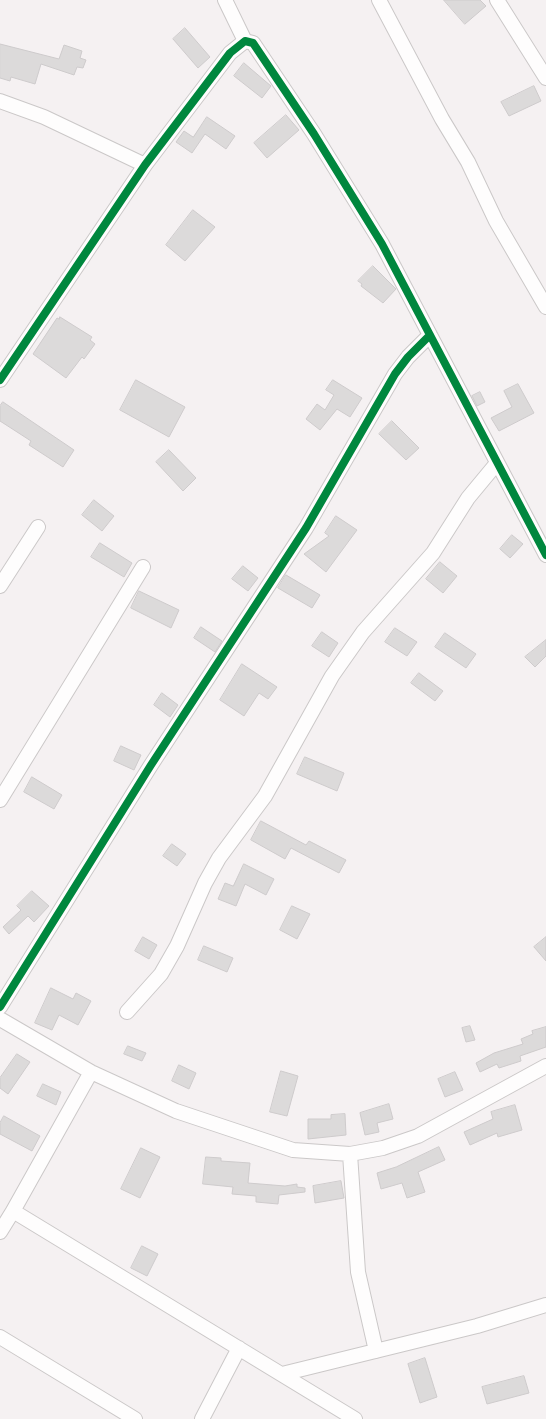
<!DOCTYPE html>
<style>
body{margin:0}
canvas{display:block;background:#f5f1f2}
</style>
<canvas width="546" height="1419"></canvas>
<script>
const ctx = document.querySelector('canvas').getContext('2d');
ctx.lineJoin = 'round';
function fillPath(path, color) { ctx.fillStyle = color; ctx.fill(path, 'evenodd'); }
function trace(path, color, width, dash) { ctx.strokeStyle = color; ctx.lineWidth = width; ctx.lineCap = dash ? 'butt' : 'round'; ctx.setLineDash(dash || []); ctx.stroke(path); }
const building = new Path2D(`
 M444,0h36l6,6 -21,18z
 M185,28l25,29 -12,11 -25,-29z
 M0,44l59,15 5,-14 18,6 -2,7 6,2 -3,8 -6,-1 -3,8 -33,-11 -6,20 -24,-7 -1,4 -10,-3z
 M244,63l27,23 -9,12 -28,-22z
 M534,86l7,15 -32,15 -8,-14z
 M286,115l13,15 -32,28 -13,-15z
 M207,117l28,19 -9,13 -21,-15 -13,19 -16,-11 8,-11 9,6z
 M193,210l22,17 -30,34 -19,-16z
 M373,266l23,23 -13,14 -22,-17 1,-2 -4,-3z
 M60,317l32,20 -2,3 5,4 -11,15 -2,-2 -16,21 -33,-24 24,-36 2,1z
 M136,380l49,27 -16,30 -49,-27z
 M333,380l29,18 -12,19 -13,-8 -17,21 -14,-11 11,-15 8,6 9,-15 -8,-5z
 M518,384l16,29 -35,18 -8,-13 21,-11 -8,-16z
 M480,392l5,10 -8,4 -5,-10z
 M3,402l71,48 -11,17 -34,-22 2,-4 -31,-20v-15z
 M392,421l27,27 -13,12 -27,-26z
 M169,450l27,28 -13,13 -27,-29z
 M94,500l20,16 -12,15 -20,-16z
 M336,516l21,14 -31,42 -22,-18 25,-18 -4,-3z
 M512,535l11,9 -13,14 -10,-9z
 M100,543l32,20 -8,14 -33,-20z
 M440,562l17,14 -14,17 -17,-14z
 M243,566l15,12 -10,13 -16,-12z
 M286,575l34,20 -8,13 -34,-20z
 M139,591l40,19 -8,18 -40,-20z
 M201,627l21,14 -7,11 -21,-14z
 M395,628l22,14 -10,14 -22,-14z
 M322,632l16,11 -9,14 -17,-11z
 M445,633l31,21 -10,14 -31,-21z
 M546,640v16l-11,11 -10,-10z
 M242,664l35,23 -9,12 -9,-6 -15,23 -24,-16z
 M419,673l24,18 -8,10 -24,-18z
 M162,693l16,12 -8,12 -16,-12z
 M121,746l20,9 -7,15 -20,-9z
 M305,757l39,16 -7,18 -40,-17z
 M32,777l30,18 -8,14 -30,-17z
 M261,821l45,24 3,-4 37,19 -7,13 -48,-25 -6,11 -34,-19z
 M172,844l14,10 -9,12 -14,-10z
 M244,864l30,15 -8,16 -21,-11 -9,22 -18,-7 7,-16 8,3z
 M32,891l17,15 -15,16 -6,-6 -19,18 -6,-7 18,-17 -4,-4z
 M292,906l18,8 -13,25 -17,-9z
 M143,937l14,8 -8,14 -14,-8z
 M546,937v24l-12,-14z
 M204,946l29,12 -6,14 -29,-12z
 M51,988l22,11 3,-6 15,8 -13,24 -19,-10 -7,15 -17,-7z
 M470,1026l5,14 -9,2 -4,-14z
 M546,1027v20l-26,9 1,5 -22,7 -2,-4 -17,8 -4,-9 18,-10 29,-9 -2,-5 12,-5 -1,-3z
 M128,1046l18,7 -4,8 -18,-7z
 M17,1054l13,8 -22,32 -8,-6v-10z
 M179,1065l17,8 -7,16 -17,-8z
 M281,1071l17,5 -11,40 -17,-4z
 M455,1072l8,18 -18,7 -7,-18z
 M43,1084l18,8 -5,13 -19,-9z
 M389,1104l4,15 -16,4 2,9 -14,3 -5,-22z
 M515,1105l7,25 -24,7 -1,-4 -27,12 -6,-13 29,-13 -2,-7z
 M345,1114l1,21 -38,4v-20h23v-4z
 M4,1116l36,20 -8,15 -32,-17v-11z
 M439,1147l6,13 -27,12 7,20 -18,6 -5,-15 -21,6 -4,-16 19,-6z
 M141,1148l19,9 -20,41 -19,-9z
 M206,1157l15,1v3l29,2 -2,20 37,3 12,-2v3l8,1v4l-26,3 -1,9 -22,-2v-6l-24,-2 1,-7 -30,-3z
 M341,1181l3,17 -29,5 -2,-17z
 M142,1246l16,8 -11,22 -16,-8z
 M425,1358l12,39 -17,6 -12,-39z
 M524,1376l5,17 -42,11 -5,-17z`);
const minor = new Path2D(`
 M225,0l20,41
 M379,0l63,119 26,43 28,59 50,86
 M497,0l49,78
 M0,101l44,16 101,48
 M0,380l145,-215 85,-112 15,-12 8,2 61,91 68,110 164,311
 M0,586l38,-59
 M0,800l143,-233
 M0,1007l151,-242 155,-237 89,-154 13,-17 22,-22
 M127,1012l34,-38 16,-28 28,-63 14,-25 46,-62 67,-120 31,-44 70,-79 35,-55 29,-35
 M0,1019l91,53 85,39 117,39 57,4 33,-6 35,-12 128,-70
 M91,1072l-78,139 342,208
 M350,1154l8,118 18,79
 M0,1232l13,-21
 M0,1337l135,82
 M282,1374l195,-48 69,-21
 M202,1419l37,-71`);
const cycleway = new Path2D(`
 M0,380l145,-215 85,-112 15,-12 8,2 61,91 68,110 164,311
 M0,1007l151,-242 155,-237 89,-154 13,-17 22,-22`);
fillPath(building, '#dcdada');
trace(building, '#cecbcc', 1);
trace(minor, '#cbc8c8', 16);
trace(minor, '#fefdfd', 14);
trace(cycleway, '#00873e', 8);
</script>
